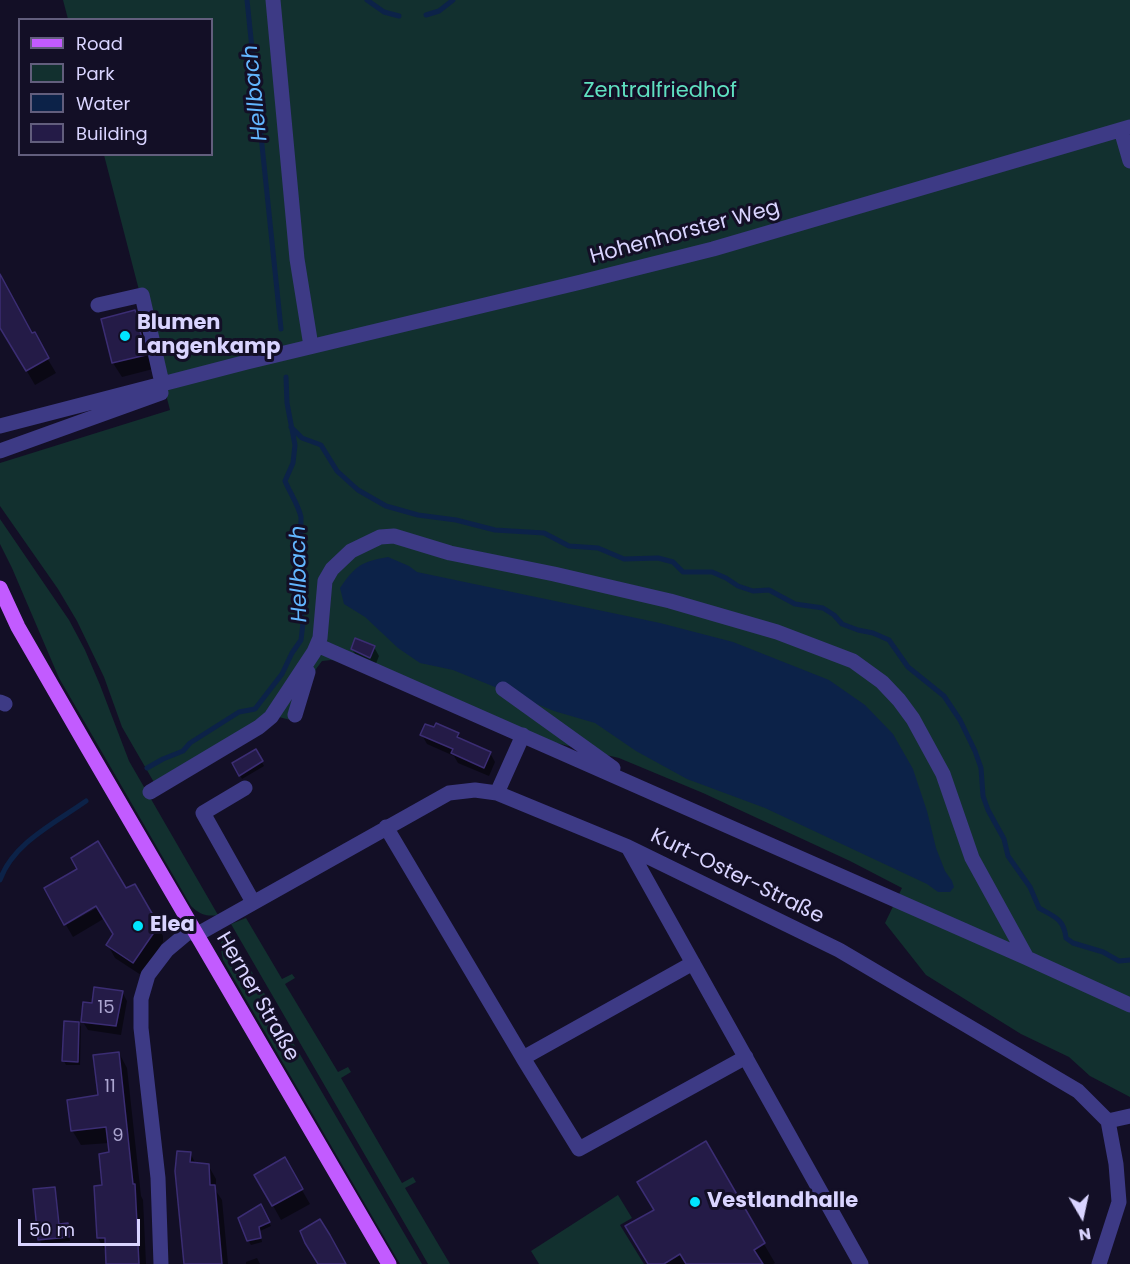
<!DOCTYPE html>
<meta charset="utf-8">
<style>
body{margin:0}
#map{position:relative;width:1130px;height:1264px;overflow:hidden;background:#130f26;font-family:Poppins,sans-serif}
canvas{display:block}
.legend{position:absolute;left:18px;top:18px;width:195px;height:138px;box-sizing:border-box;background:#130f26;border:2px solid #625e7d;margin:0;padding:8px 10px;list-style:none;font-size:18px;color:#d9d4ff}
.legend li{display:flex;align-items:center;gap:12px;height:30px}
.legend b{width:30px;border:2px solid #625e7d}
.north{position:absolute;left:1052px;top:1186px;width:60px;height:60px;-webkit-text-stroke:4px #130f26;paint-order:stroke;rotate:171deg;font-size:16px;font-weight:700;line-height:24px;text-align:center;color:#d9d4ff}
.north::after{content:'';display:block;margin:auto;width:21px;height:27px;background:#d9d4ff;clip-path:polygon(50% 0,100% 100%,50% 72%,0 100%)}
.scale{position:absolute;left:18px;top:1219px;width:122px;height:27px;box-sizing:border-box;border:3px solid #d9d4ff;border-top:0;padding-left:8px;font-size:18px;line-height:21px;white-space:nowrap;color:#d9d4ff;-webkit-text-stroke:4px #130f26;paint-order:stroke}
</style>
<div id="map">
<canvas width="1130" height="1264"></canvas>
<ul class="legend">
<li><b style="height:8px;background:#c25bff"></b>Road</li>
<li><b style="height:16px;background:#12302f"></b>Park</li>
<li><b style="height:16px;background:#0c2248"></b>Water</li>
<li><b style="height:16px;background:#241b47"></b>Building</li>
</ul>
<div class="north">N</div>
<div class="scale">50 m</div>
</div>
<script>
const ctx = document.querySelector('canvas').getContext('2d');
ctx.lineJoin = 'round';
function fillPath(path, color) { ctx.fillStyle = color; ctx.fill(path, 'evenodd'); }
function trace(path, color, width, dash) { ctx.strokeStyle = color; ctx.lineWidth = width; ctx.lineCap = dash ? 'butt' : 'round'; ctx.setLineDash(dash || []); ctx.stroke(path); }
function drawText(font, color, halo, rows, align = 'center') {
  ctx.font = font + ' Poppins,sans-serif'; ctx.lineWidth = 6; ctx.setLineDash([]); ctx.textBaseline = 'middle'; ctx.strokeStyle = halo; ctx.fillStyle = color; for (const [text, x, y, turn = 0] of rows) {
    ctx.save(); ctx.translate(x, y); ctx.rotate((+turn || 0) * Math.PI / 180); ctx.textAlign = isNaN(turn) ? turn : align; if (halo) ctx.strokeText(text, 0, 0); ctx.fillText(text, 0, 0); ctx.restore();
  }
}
const green = new Path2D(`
 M63,0h1067v1097l-40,-21 -21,-19 -48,-23 -95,-59 -41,-52 17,-35 -52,-27 -147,-68 -84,-35 -126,-30 -155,-67 -7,-1 -9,1 -6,8 -18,53 -19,-5 -120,74 -37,-64 -18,-50 -27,-56 -19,-32 -58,-83v-43l170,-53 -66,-255 108,-1v-134l-144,-1z
 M0,519l69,101 16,30 15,35 29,76 89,154c-12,2 -19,-1 -27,-9l-132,-228 -47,-110 -12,-24z
 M246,918l36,61 10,-5 3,4 -10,6 53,88 10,-5 3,5 -10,6 61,105 11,-6 3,5 -11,6 45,76h-22l-8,-14 -189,-326z
 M226,929l12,19 184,316h-22l-10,-17 -167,-287 -3,-15z
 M618,1195l14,23 -12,7 24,39h-105l-8,-13z`);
const water = new Path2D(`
 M388,557l21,9 8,6 243,51 73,19 96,38 36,25 28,29 20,35 14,42 9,37 9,23 7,10 2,6 -4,5h-12l-11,-8 -162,-76 -78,-29 -51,-28 -41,-28 -41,-12 -101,-41 -33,-7 -22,-15 -33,-31 -21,-13 -4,-16c16,-23 21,-26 48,-31z`);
const shadow = new Path2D(`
 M0,279l56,94 -21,12 -35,-60z
 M135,312l8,14 10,43 -31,8 -9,-14z
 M374,647l5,9 -4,10 -17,-7 -6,-10z
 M458,734l4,7 28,12 5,9 -6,14 -31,-13 -4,-7 -27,-12 -5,-9z
 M256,751l8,15 -22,13 -8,-15z
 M134,886l29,50v6l-22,33 -26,-17 -7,-13 7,-11 -10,-16 -32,19 -7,-12 38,-21 -58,-15 80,1z
 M122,992l5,9 -6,34 -33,-5 -5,-8 10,-17z
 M79,1023l2,4 -1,38h-14l-2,-4z
 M119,1053l8,15 14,128 2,4 3,64h-38l-1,-10 -9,-16 6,-51 7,-33 -2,-11 -28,2 -9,-15 28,-33z
 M705,1143l70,120 -2,1h-124l7,-53z
 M190,1153l6,11 12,1 8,14v12l6,9 6,64h-42z
 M284,1159l26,45 -29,16 -25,-45z
 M54,1188l2,4 4,34 7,-1 3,16 -28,3 -3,-5z
 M260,1206l11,20 -11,5 2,11 -11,3 -3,-5z
 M257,1258l3,6h-14v-2z`);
const stream = new Path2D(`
 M247,0l34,329
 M367,0l17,12 15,4
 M426,15l13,-4 14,-11
 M291,427l11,11 19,7 16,26 21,19 28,16 32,9 38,5 39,10 49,3 25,13 29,2 26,11 34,-1 15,4 10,10h29l14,6 12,8 15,5 16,-1 26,14 28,4 11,7 8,9 16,6 15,3 16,7 19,27 36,29 16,24 15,31 6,17 2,28 5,14 16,29 4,17 22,31 9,21c16,9 25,11 27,30l7,5 30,9 16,9 11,-1
 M147,768l16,-9 20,-8 7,-8 49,-31 16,-3 27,-35 10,-21 9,-13 2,-17 -3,-15 1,-91c-3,-13 -11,-24 -16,-36l8,-18 2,-18 -8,-42 -1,-26
 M0,880c13,-37 55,-57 86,-79`);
const building = new Path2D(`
 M0,274l32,59 3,-1 14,26 -23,13 -26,-43z
 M135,310l11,45 -34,8 -11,-44z
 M355,638l20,8 -5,12 -19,-9z
 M436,723l23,10 -2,4 34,15 -7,16 -33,-15 2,-4 -33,-14 5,-11 9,3z
 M256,749l7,12 -24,15 -7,-13z
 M98,841l28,47 9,-4 22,38v6l-24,35 -27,-18 7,-11 -17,-28 -32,19 -20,-37 33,-19 -6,-11z
 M94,987l29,4 -7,35 -35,-4 2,-20 9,1z
 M64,1021l15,1 -1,40 -16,-1z
 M119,1052l14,132h2l4,80h-33l-1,-26h-8l-3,-52 8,-1 -3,-31 10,-2 -3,-25 -35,4 -4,-31 31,-5 -5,-40z
 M706,1141l59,102 -11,7 9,14h-77l-6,-10 -16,10h-16l-23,-38 29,-16 -17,-28z
 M177,1151l14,1 -1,10 19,2 1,21h5l7,79h-38l-9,-93z
 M285,1157l18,32 -31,17 -18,-31z
 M55,1187l4,37 9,-1 1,14 -31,3 -5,-51z
 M261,1204l9,18 -11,5 2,11 -14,3 -9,-23z
 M320,1219l10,16 16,29h-28l-13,-21 -5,-12z`);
const minor = new Path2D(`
 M273,0l24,259 14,87
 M1121,130l9,31
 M98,305l44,-10 20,88
 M0,426l247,-64 334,-80 132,-33 417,-122
 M0,451l161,-58
 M317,645l710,313
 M503,689l110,79
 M0,702l5,2
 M295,715l13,-43
 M245,788l-42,25 50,89
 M150,792l109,-65 12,-10 43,-65 6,-14 5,-57 7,-12 19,-18 29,-14 14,-1 56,17 104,21 116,27 107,31 76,29 29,21 17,18 14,19 30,55 29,84 55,100 103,47
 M497,793l26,-58
 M386,827l137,231
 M628,847l233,417
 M196,935l253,-142 26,-3 22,3 131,54 211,103 239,141 30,30 8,43 3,38 -20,62
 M693,963l-170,95 56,91 167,-92
 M1108,1121l22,-5
 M161,1264l-3,-86 -17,-150v-29l7,-24 19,-25 25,-21`);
const major = new Path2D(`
 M0,588l18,39 68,118 303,519`);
const markers = [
 [125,336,6,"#00e5ff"],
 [138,926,6,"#00e5ff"],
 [695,1202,6,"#00e5ff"]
];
const numberNames = [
 ["15",106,1008],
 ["11",110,1087],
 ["9",118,1136]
];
const parkNames = [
 ["Zentralfriedhof",660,92]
];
const streetNames = [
 ["Hohenhorster Weg",685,233,-15],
 ["Kurt-Oster-Straße",737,877,26],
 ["Herner Straße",257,997,60]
];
const poiNames = [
 ["Blumen",137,324],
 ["Langenkamp",137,348],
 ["Elea",150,926],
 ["Vestlandhalle",707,1202]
];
const waterNames = [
 ["Hellbach",256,93,-96],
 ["Hellbach",300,574,-91]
];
fillPath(green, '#12302f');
fillPath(water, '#0c2248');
fillPath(shadow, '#0007');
trace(stream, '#0c2248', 5);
fillPath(building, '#241b47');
trace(building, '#3b2d73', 1.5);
trace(minor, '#3d3a85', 15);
trace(major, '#c25bff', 15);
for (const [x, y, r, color] of markers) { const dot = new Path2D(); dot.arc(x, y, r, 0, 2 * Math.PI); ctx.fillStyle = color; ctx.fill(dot); trace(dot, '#130f26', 2); }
drawText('18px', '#aca6d1', null, numberNames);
drawText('21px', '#5fe0c0', '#130f26', parkNames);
drawText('21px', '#d9d4ff', '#130f26', streetNames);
drawText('bold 21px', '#d9d4ff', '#130f26', poiNames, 'left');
drawText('italic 22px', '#62b6ff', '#130f26', waterNames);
</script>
